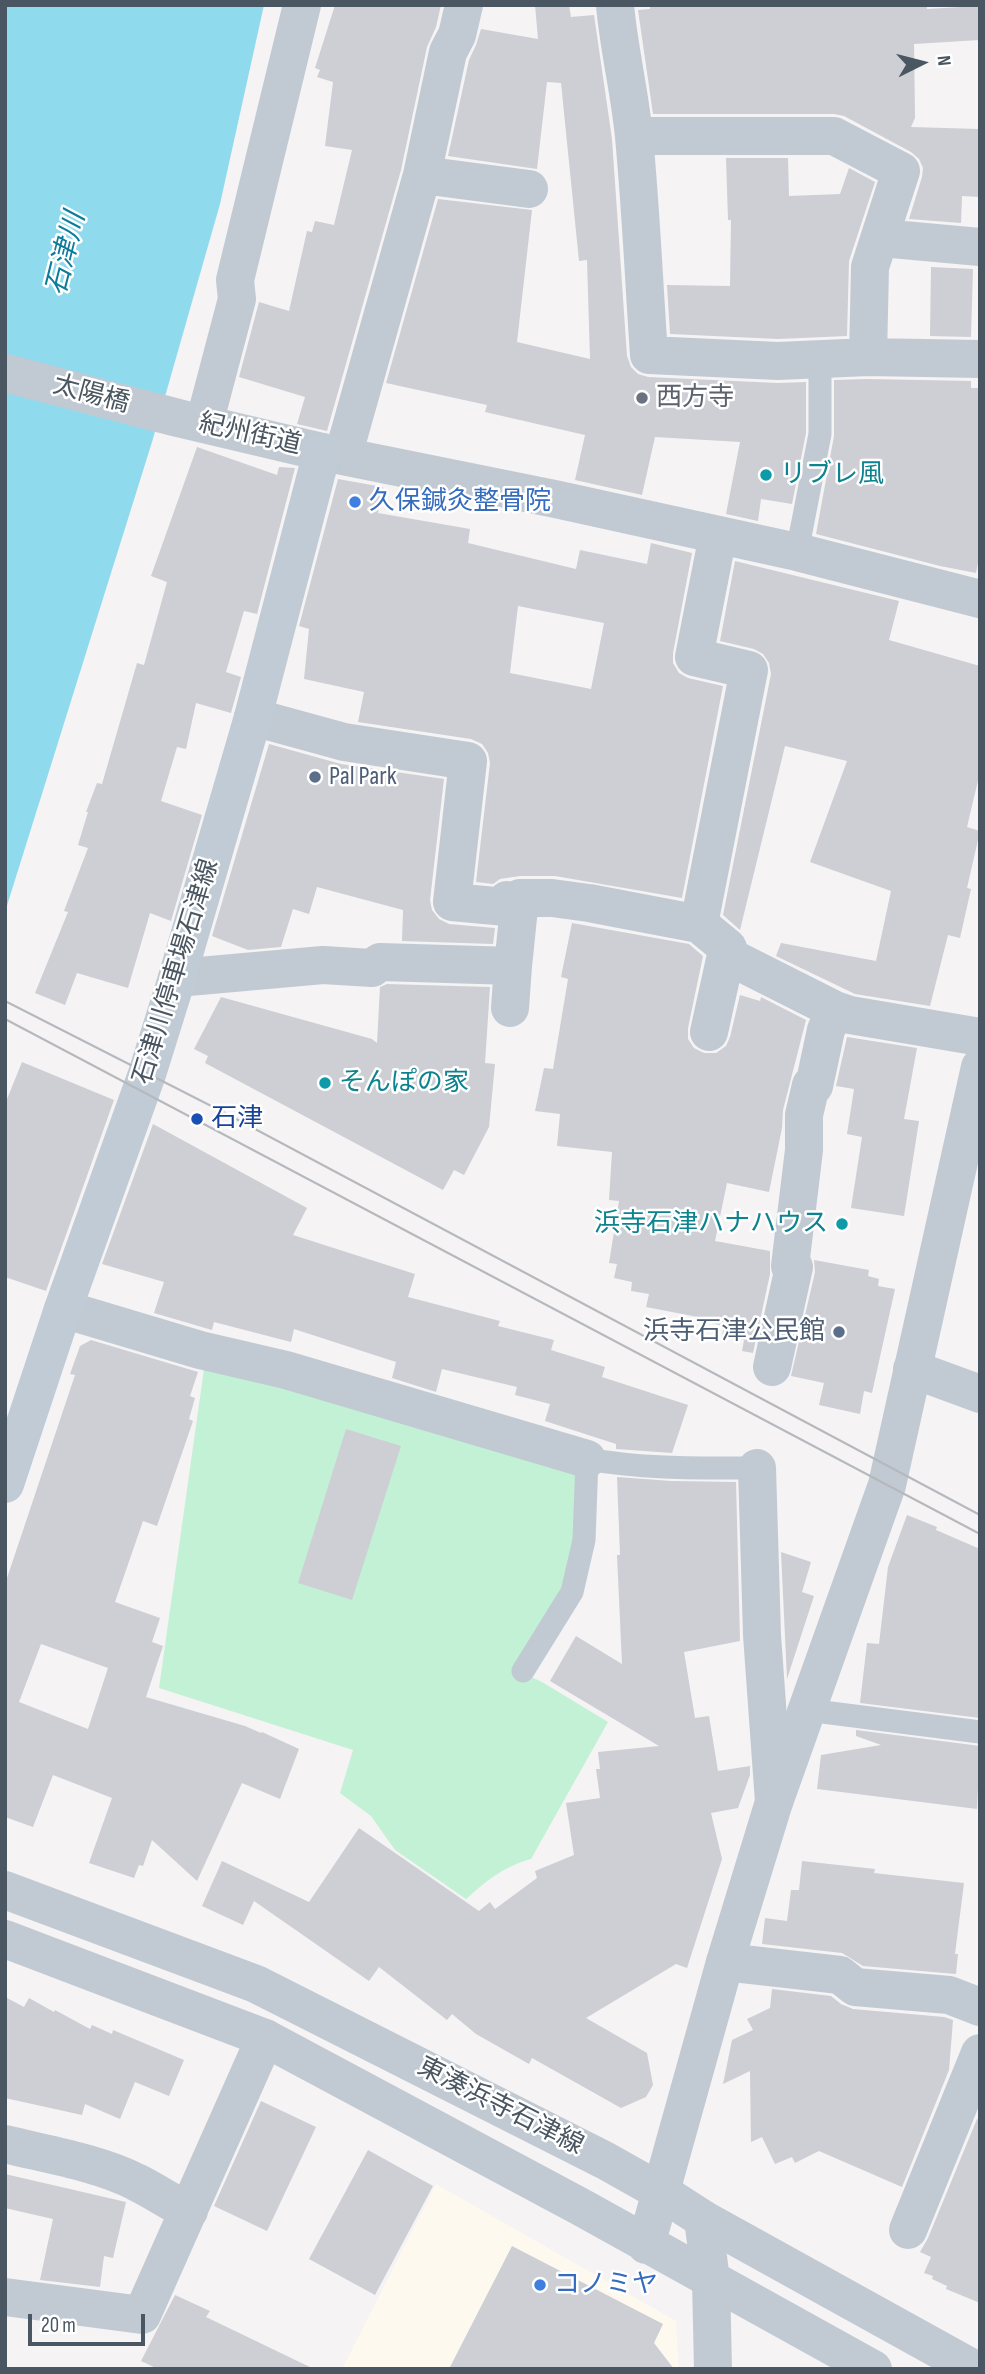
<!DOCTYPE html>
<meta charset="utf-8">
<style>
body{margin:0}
#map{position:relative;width:985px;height:2374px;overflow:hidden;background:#f5f3f3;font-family:"Sofia Sans Condensed",sans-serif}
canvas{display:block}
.frame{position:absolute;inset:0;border:7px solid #4a5661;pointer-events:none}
.north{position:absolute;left:887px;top:28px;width:70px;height:70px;-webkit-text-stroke:5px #fff;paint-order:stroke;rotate:84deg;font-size:19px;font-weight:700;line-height:28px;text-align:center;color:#4a5661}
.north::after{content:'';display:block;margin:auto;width:24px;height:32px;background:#4a5661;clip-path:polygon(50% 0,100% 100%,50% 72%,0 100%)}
.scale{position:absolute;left:28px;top:2314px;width:117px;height:32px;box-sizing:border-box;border:4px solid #4a5661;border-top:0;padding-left:9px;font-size:21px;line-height:24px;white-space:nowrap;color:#4a5661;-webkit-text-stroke:5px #fff;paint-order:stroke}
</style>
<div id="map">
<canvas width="985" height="2374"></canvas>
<div class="frame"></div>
<div class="north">N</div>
<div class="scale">20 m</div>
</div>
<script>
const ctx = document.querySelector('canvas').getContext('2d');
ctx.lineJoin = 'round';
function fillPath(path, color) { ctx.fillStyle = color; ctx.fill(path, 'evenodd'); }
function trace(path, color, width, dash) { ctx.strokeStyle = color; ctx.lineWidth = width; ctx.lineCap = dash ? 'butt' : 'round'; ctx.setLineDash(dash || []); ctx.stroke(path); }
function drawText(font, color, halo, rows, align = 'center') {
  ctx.font = font + ' "Sofia Sans Condensed","Noto Sans JP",sans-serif'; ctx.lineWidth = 5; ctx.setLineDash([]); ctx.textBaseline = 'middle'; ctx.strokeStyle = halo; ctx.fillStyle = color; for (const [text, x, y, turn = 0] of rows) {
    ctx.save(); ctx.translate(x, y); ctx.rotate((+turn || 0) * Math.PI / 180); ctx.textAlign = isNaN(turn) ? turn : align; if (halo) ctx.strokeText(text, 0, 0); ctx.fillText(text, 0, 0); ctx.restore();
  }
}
const commercial = new Path2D(`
 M436,2184l240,137 3,48h-337z`);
const green = new Path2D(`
 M205,1362l376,106 -4,72 -11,51 -48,80 24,11 66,40 -77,137c-27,7 -45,22 -65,40l-71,-49 -24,-34 -31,-23 13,-43 -194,-62z`);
const water = new Path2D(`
 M5,5h259l-44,199 -68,238 -147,470z`);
const building = new Path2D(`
 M335,5h106l-5,22 -9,20 -26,123 -74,261 -30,-7 8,-27 -66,-20 20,-75 30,9 18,-80 5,1 3,-11 19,4 18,-75 -27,-4 8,-64 -16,-5 3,-7 -5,-2z
 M535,5h34l2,12 23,-2 18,124 15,217 4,11 7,7 10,3 129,6 29,-1v51l-14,71 -31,-5 -3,22 -32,-7 14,-72 -85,-5 -13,58 -67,-15 10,-45 -100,-23 2,-7 -101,-22 52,-184 94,11 -15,132 73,17 -3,-99 -8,1 -18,-178 -14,-1 -10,87 -89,-13 21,-96 7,-15 5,-16 57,10z
 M650,5h277v4l51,-3 2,34 -66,4 1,74 -4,9 68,2 1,68 -18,-1 -1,27 -52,-4 13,-42 1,-9 -4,-9 -8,-7 -67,-36 -10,-2h-181l-15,-104 12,-1z
 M726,158h62l1,38 51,-2 9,-26 26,14 -26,79 -2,75 -69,3 -108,-5 -3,-49 63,1 1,-66h-3z
 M931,267l42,2 -2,68 -41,-1z
 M868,379l103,2v7h9v165l-4,20 -36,-7 -124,-32 18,-98v-56z
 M197,447l80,28 2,-8 16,1 -38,146 -13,-3 -18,61 15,5 -10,36 -35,-10 -10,46 -9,-2 -16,54 41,14 -31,106 -21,-8 -22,75 -51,-15 -12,32 -30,-12 33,-81 -4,-1 24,-63 -10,-3 10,-33h-2l11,-29 5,1 35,-121 7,2 23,-83 -16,-6z
 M338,479l45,8 -5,26 92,16 -2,14 108,26 4,-19 67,14 4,-21 41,10 -19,100v10l6,10 9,5 35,8 -41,212 -127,-22h-35l-20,3 -7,5 -17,-2 14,-119 -2,-10 -6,-9 -11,-5 -113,-17 6,-30 -60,-13 5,-50 -10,-3zM518,606l86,17 -13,66 -81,-16z
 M735,561l164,40 -10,39 91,26v106l-13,55 13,4 -13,57 4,1 -11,49 -12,-3 -18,71 -75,-12 -79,-38 5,-13 95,18 15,-70 -81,-29 37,-101 -62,-15 -45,184 -17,-15 48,-241 -2,-11 -6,-9 -9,-5 -34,-8z
 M269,744l72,20 103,15 -14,121 2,10 7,9 10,5 46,4 -2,16 -91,-3 1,-31 -86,-23 -8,27 -16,-5 -12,38 -33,3 -36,-14z
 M572,923l117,21 14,12 -15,72v11l6,9 10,5h12l10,-7 4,-9 10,-42 20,6 1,-4 45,23 -23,90 -1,18 -13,64 -42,-9 -12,58 55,10v23l-17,79 -11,-2 2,-11 -22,-4 2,-10 -22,-5 1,-3 -57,-11 3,-13 -18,-3 1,-9 -18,-4 3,-14 -8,-1 10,-62 -10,-1 3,-48 -55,-6 3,-32 -25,-3 9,-43 9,1 15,-90 -7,-2z
 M387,984l103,3 -5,76 10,1 -6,63 -25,48 -10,-5 -11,20 -238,-127 3,-7 -14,-7 27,-52 151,42 5,4 3,-56z
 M847,1037l70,11 -13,71 15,2 -15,95 -53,-8 11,-71 -15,-3 7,-45 -18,-3z
 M22,1062l92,38 -68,191 -41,-14v-173z
 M153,1124l154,84 -14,27 122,39 -7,23 92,24 -2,5 56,14 -3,10 54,17 -3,10 86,28 -16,48 -56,-4v-5l-71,-23 5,-17 -35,-9 2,-8 -75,-18 -6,23 -44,-14 4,-16 -102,-33 -3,13 -77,-20 -2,8 -58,-17 10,-31 -62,-18z
 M814,1260l55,10 -1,6 11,3 -1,7 17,3 -23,104 -8,-2 -4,23 -41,-9 5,-22 -33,-7 24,-104z
 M91,1340l107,32 -8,24 5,2 -6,21 4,2 -36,105 -14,-5 -28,81 45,16 -8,24 11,4 -17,51 99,29 16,7 1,-1 37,17 -19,50 -38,-16 -45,98 -45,-41 -9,26 -4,-1 -5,13 -45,-15 23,-65 -59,-23 -20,52 -28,-10v-233l70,-209 -5,-1 10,-28zM41,1644l67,24 -20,61 -69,-27z
 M346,1429l55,17 -49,154 -54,-17z
 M617,1477l54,4 65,1 4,159 -56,11 11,66 14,-2 9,55 32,-5v9l-12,33 -27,5 11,46 -35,109 -11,-4 -90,54 61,35 6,32 -7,12 -25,11 -89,-50 -3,6 -53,-30 -24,-20 -5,6 -68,-53 -10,14 -115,-80 -11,24 -41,-19 20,-45 87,41 50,-74 120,83 11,-9 5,7 42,-31 -2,-7 39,-16 -8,-52 34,-5 -4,-29h4l-2,-17 61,-6 -109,-65 26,-45 46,28 -5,-109h3z
 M907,1515l30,12 -1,3 44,19v169l-120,-15 7,-60 12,1 9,-77z
 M781,1552l30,10 -9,30 12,4 -27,83z
 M856,1730l124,16 -3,63 -160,-20 4,-34 60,-10 -25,-9z
 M802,1861l73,8 -1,4 90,10 -9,71h3l-2,20 -93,-8 -21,-13 -80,-9 3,-26 22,3 4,-31h8z
 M772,1989l59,7 10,8 12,5 91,8 9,3 -4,50 -47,117 -83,-36 -24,12 -3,-6 -17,7 -13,-27 -11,5 -1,-71 -27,13 9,-44 21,-10 -6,-11 23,-11z
 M5,1997l19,10 5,-9 25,14 1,-2 35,19 2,-4 20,9 1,-4 71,30 -15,36 -34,-14 -15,37 -35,-15 -3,11 -77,-17z
 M261,2101l55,26 -49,104 -53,-25z
 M977,2119l3,1v183l-34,-14 1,-3 -15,-7 1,-3 -9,-3 7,-16 -11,-5 8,-14z
 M368,2150l65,36 -58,109 -66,-36z
 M5,2174l121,28 -13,56 -9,-2 -4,31 -60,-7 13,-61 -48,-11z
 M512,2246l151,78 -9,19 20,26h-225z
 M175,2295l35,16 -4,6 108,52h-156l-17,-8z`);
const service = new Path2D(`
 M797,552l23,-118v-76
 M523,1671l49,-79 12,-52 3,-81c56,10 113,9 170,9
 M807,1710l173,22`);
const minor = new Path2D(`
 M615,5c4,45 15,88 19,132 7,73 10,146 15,218l129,6 90,-4 112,2
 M634,136h200l67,35 -31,96 -2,90
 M422,175l107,14
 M881,238l99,9
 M5,373l173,45 144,34 233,47 242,53 183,47
 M204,424l33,-125 -2,-19 67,-275
 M343,456l79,-281 26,-123 9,-17 7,-30
 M253,717l91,25 124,19 -16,141 54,5 1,-7 13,2
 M699,924l50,-254 -55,-13 24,-122
 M177,978l146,-13 49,3 8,-6 133,4 7,-68h32l37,5 110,21 29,24 -2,7 109,55 15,5 130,22
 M510,1008l3,-42
 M709,1032l17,-77
 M63,1309l137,41 86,20 301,89
 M772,1367l22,-100 -4,-1 14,-116v-35l7,-30 3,1 12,-56 9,-20
 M912,1369l68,25
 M757,1468l5,167 12,167
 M725,1962l115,13 15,12 94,8 31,12
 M5,2144c40,10 95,19 131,38 19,9 33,20 53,29
 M703,2219l8,61 2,89
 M908,2230l72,-177
 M5,2297l137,18 123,-277`);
const tertiary = new Path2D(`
 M5,1890l251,94 350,177 55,31 42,27 271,150
 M5,1939l260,99 314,168 294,163
 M646,2245l79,-283 49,-160 113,-317 93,-418`);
const secondary = new Path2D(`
 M5,1484l58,-175 84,-235 30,-96 76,-261 69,-265`);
const tram = new Path2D(`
 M5,1001l220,112 755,402
 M5,1019l975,515`);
const markers = [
 [642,398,7,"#6b7280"],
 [766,475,7,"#0f9aa8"],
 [355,502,7,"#3f7fe0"],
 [315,777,7,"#5c6f8a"],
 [325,1083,7,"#0f9aa8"],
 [197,1119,7,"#1a4fb4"],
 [842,1224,7,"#0f9aa8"],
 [839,1332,7,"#5c6f8a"],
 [540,2285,7,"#3f7fe0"]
];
const streetNames = [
 ["太陽橋",91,395,15],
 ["紀州街道",250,435,13],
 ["石津川停車場石津線",177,972,-73],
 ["東湊浜寺石津線",500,2107,27]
];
const worshipNames = [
 ["西方寺",656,398]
];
const cultureNames = [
 ["リブレ風",780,475],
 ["そんぽの家",339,1083],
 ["浜寺石津ハナハウス",828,1224,"right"]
];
const shopNames = [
 ["久保鍼灸整骨院",369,502],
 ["コノミヤ",554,2285]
];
const serviceNames = [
 ["Pal Park",329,777],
 ["浜寺石津公民館",825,1332,"right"]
];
const transitNames = [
 ["石津",211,1119]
];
const waterNames = [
 ["石津川",67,254,-76]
];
fillPath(commercial, '#fdf9ef');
fillPath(green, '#c3f1d5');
fillPath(water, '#90daee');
fillPath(building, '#cdcfd5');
trace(service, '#c1cad2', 23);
trace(minor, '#c1cad2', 38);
trace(tertiary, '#c1cad2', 38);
trace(secondary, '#c1cbd6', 38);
trace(tram, '#b5b8bd', 2);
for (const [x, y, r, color] of markers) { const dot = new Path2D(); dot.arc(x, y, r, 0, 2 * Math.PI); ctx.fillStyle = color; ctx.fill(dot); trace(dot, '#fff', 2.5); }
drawText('26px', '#4a5661', '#fff', streetNames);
drawText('26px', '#5b616d', '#fff', worshipNames, 'left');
drawText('26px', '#0d838f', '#fff', cultureNames, 'left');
drawText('26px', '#366cbe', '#fff', shopNames, 'left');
drawText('26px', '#4e5e75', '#fff', serviceNames, 'left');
drawText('26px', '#164399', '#fff', transitNames, 'left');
drawText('italic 28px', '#0c7c9b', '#fff', waterNames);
</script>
